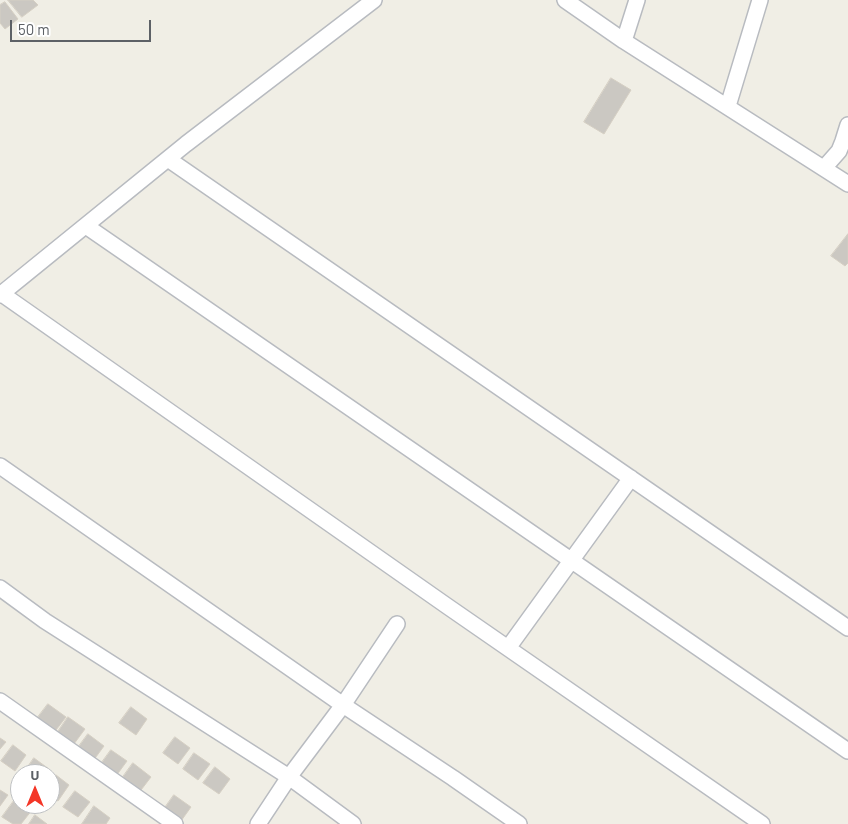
<!DOCTYPE html>
<style>
body{margin:0}
#map{position:relative;width:848px;height:824px;overflow:hidden;background:#f0eee5;font-family:Barlow,sans-serif}
canvas{display:block}
.north{position:absolute;left:10px;top:764px;width:50px;height:50px;box-sizing:border-box;background:#fff;border:1px solid #bec0c2;border-radius:50%;rotate:0deg;font-size:14px;font-weight:700;line-height:20px;text-align:center;color:#5d6166}
.north::after{content:'';display:block;margin:auto;width:18px;height:22px;background:#f43627;clip-path:polygon(50% 0,100% 100%,50% 72%,0 100%)}
.scale{position:absolute;left:10px;top:20px;width:141px;height:22px;box-sizing:border-box;border:2px solid #5d6166;border-top:0;padding-left:6px;font-size:15px;line-height:18px;white-space:nowrap;color:#5d6166;-webkit-text-stroke:4px #fff;paint-order:stroke}
</style>
<div id="map">
<canvas width="848" height="824"></canvas>
<div class="north">U</div>
<div class="scale">50 m</div>
</div>
<script>
const ctx = document.querySelector('canvas').getContext('2d');
ctx.lineJoin = 'round';
function fillPath(path, color) { ctx.fillStyle = color; ctx.fill(path, 'evenodd'); }
function trace(path, color, width, dash) { ctx.strokeStyle = color; ctx.lineWidth = width; ctx.lineCap = dash ? 'butt' : 'round'; ctx.setLineDash(dash || []); ctx.stroke(path); }
const building = new Path2D(`
 M8,0h25l5,5 -16,12z
 M5,2l13,17 -13,10 -5,-6v-18z
 M611,78l20,12 -27,44 -20,-12z
 M848,234v29l-3,3 -14,-10z
 M48,704l18,13 -13,17 -18,-13z
 M131,707l16,12 -11,16 -17,-12z
 M68,717l17,12 -14,19 -16,-12z
 M88,734l16,12 -11,15 -16,-12z
 M175,737l15,11 -12,16 -15,-11z
 M0,738l6,4 -6,7z
 M13,745l13,10 -11,16 -14,-10z
 M111,750l16,11 -11,15 -16,-11z
 M194,753l16,11 -12,16 -15,-11z
 M34,758l15,11 -4,5h-22z
 M133,763l18,14 -13,17 -18,-13z
 M215,767l15,12 -11,15 -16,-11z
 M56,775l13,10 -11,16 -8,-5v-13z
 M0,790l8,5 -8,11z
 M75,791l15,11 -12,15 -15,-10z
 M174,795l17,12 -10,14 -17,-12z
 M16,798l4,3v3h4l8,6 -11,14h-8l-11,-7z
 M94,806l16,12 -4,6h-24z
 M35,815l12,9h-18z`);
const minor = new Path2D(`
 M565,0l59,41 224,143
 M624,41l13,-41
 M728,106l32,-106
 M168,159l680,469
 M824,168l15,-17 4,-10 5,-16
 M86,226l762,525
 M2,294l445,312 315,218
 M0,295l186,-151 188,-144
 M0,466l343,239 110,73 66,46
 M0,588l45,33 244,156 64,47
 M508,648l123,-170
 M0,701l175,123
 M258,824l31,-47 54,-72 54,-81`);
fillPath(building, '#cbc8c2');
trace(building, '#d5cfc3', 1);
trace(minor, '#b8bbc0', 18);
trace(minor, '#fff', 15);
</script>
